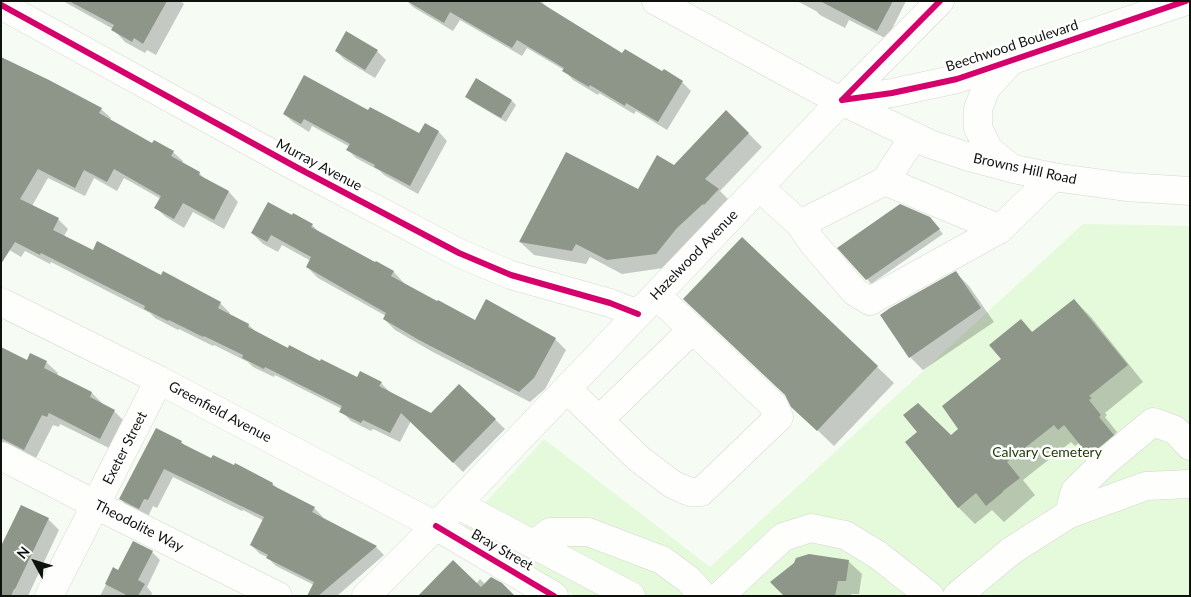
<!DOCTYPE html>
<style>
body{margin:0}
#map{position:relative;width:1191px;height:597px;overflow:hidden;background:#f6fcf4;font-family:Lato,sans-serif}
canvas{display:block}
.frame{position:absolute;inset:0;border:2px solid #0e120c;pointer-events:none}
.north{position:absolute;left:10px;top:537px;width:50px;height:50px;-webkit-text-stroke:4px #fff;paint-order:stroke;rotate:309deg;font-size:14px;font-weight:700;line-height:20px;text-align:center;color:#0e120c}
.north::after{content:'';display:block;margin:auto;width:18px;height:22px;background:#0e120c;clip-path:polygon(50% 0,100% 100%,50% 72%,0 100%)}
</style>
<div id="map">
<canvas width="1191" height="597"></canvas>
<div class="frame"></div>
<div class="north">N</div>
</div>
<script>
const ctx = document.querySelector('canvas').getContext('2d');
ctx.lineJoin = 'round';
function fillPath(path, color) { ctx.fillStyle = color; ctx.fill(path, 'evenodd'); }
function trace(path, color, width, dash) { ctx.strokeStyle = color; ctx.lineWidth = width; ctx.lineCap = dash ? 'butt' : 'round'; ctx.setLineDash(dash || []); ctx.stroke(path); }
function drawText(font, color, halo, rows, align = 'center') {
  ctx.font = font + ' Lato,sans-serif'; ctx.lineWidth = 5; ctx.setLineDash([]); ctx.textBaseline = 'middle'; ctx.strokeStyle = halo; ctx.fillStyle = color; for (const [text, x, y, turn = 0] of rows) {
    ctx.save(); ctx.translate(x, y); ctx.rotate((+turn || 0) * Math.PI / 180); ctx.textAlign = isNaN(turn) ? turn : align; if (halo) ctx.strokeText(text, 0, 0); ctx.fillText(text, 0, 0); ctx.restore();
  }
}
const green = new Path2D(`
 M1083,224l107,2v370h-615l-114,-67 83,-90 166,128z`);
const shadow = new Path2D(`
 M63,1h118l3,3 -28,51 -9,-5 -2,3 -20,-11 -12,-13z
 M407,1h134l8,8 74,45 59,28 9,9 -24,39 -31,-19 -2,3 -35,-21 -1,2 -25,-15 -9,-10 -37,-22 -5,8 -62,-36 -7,11 -40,-24z
 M797,1h109l-19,38 -38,-19 -4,8 -25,-13 -4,-4z
 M336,51h41l9,9 -11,18 -30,-18z
 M467,97l45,4 4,4 -10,17 -35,-21z
 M101,109l10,9 -1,2 43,25 20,7 10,9 -1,3 17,9 7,7 23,12 9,10 -14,27 -31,-17 -9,16 -18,-11 -10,-9 5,-9 -37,-21 -7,13 -23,-13 -9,18 -37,-18 -16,28 26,13 10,10 -4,7 30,15 68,25 58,27 10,10 -1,2 20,10 8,8 32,16 68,30 24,4 10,10 41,21 27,-29 46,44 -42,43 -52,-51 -11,21 -27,-13 -2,2 -20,-10 -10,-10 1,-2 -67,-34 -1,2 -21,-10 -5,-5 -34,-17 -1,1 -34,-17 -1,1 -23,-12 -5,-5 -99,-51 -1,2 -25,-13 -4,6 -20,-12v-82z
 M726,111l36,36 -42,44 12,12 -62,64 -48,7 -32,-17 -4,7 -52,-9 -14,-13 119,-51 36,-25z
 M369,112l50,23 6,-10 14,7 8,9 -29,53 -34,-19 -4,-4 -24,-13 -8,-8 2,-3 -38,-21 -3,6 -16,-10 -9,-8z
 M293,215l19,10 9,9 55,30v-1l18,9 10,11v1l71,38 80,17 11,11 -21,39 -15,13 -99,-51 -36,-21 -11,-11 2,-3 -68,-38 -11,-11 4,-6 -29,-16 -4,7 -15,-8 -11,-11 41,-16z
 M934,223l9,11 -72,50 -4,-5z
 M742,238l152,145 -60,63 -24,-23z
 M956,273l13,13 25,36 -71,48 -13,-13z
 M1074,300l17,17 52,65 -38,31 2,2 -2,2 12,15 -2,2 14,18 -22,19 -17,-16 -10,-13 -5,4 -4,-4 -48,38 12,15 -16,14 -15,13 -12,-12 -17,14 -17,-17 -7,-71 8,-7 43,-69 19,-40 12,13z
 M1,351l26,11 4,-8 15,8 12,11 -1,2 35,18 11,11 11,7 11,11 -14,27 -51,-25 -1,3 -6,-2 -18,35 -34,-15z
 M181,442l6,5 25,13 22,7 1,-2 38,19 6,6 35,18 9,9 -1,1 54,29 8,8 -47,41h-29l6,-11 -38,-19 -9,-9 -7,-3 -9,-9 13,-24 -21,-11 -1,1 -69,-34 -16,31 -4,-2 -5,11 -19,-9 -8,-9z
 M21,507l27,12 11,11 -31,66h-27z
 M152,552l8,8 -13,27 5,6 -1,3h-51l14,-27 5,3z
 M848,561l14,13 -3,20h-8v2h-65z
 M480,579l5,5h16l-81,12 56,-12z`);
const building = new Path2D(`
 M69,1h98l-24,43 -9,-6 -2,4 -21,-12 3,-5z
 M407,1h131l84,52 3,-4 37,22 2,-2 19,12 -25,41 -32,-19 -1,3 -35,-21 -1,2 -27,-16 2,-3 -47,-28 -5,8 -62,-36 -6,11z
 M820,1h73l-16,30z
 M346,31l32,19 -13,20 -30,-19z
 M1,57l48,23 53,28 -3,5 53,30 2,-3 20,11 -3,5 29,16 -1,3 30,16 -15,29 -31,-17 -9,16 -20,-11 7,-12 -47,-27 -7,13 -23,-12 -9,18 -37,-19 -18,30 39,19 -6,12 40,20 4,-9 64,34 2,-4 58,31 -3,6 31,16 -1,3 40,21 1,-3 31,16 1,-2 36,18 3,-6 22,11 -3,4 52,27 28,-29 37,35 -43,44 -52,-50 -11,20 -27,-13 -2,3 -22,-11 3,-6 -77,-39 -1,2 -22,-11 1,-3 -39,-19 -1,1 -34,-17 -1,1 -24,-12 1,-3 -104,-53 -1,2 -25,-13 -14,22z
 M304,75l64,35 2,-3 49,26 6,-10 14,8 -29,55 -36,-19 1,-2 -29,-15 4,-6 -46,-25 -3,5 -18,-10z
 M476,78l36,22 -11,18 -36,-21z
 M726,110l23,23 -44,46 14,10 -15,16 -1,-1 -26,24 -21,26 -49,6 -31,-16 -4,7 -53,-9 47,-90 72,37 19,-34 17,10z
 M268,202l24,13 1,-2 20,11 -2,3 64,35 1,-1 18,10 -3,5 46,25 1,-1 37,20 11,-21 70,39 -22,40 -15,14 -100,-52 -36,-21 3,-6 -80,-46 5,-10 -40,-22 -4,7 -16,-9z
 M900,204l30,13 10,12 -74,51 -29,-32z
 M742,237l136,129 -61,65 -26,-24 -6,-12 -102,-96z
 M956,271l25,37 -72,50 -29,-43 10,-7z
 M1074,299l54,66 -39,31 3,2 -3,2 12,15 -2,2 15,18 -25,21 -25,-31 -6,5 -4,-5 -47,37 13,16 -17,13v1l-17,14 -10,-13 -18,15 -53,-66 12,-10 -14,-17 15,-12 33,32 7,-6 -16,-23 59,-47 -12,-14 32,-26 11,13z
 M1,347l26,13 3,-7 17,8 -3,7 48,24 -2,5 25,13 -15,29 -51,-26 -2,4 -5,-2 -18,35 -23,-12z
 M156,428l26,13 -1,2 30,15 2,-3 21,10 1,-2 38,20 -1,2 43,22 -3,5 65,34 -59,50h-11l7,-14 -48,-24 2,-3 -18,-10 14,-28 -100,-48 -16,31 -4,-1 -5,10 -20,-10z
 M21,505l28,13 -34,71h-1l-3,7h-10v-50z
 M133,541l20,10 -15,29 7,4 -7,12h-10l-23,-12 8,-17 5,3z
 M809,554l40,6 -3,21h-8l-3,15h-51l-14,-14 24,-19 2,-5z
 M453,560l28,27 10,-10 11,6 13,13h-97z`);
const minor = new Path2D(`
 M842,100l50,-7 65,-14 229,-78
 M842,100l98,-99
 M885,181l115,48
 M759,187l41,37 12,18 43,50 15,9 130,-72 53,-52
 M800,224l85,-43 29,-45
 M567,389l71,69 34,26 18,8h11l78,-75 -5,-11 -118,-111
 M599,420l94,-91
 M1,456l107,55 170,85
 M457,504l174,92
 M1069,514l6,-23 30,-29 48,-40 22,8 15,16
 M436,526l118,70
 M534,544l16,-12h38l74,28 27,20 14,16
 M49,596l110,-216
 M720,596l63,-59 28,-9 34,7 33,20 52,41
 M957,596l54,-45 58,-37 77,-28 44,-2`);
const major = new Path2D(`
 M656,1l161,88 113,55 36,12 48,13 39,8 73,10 64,4
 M1,5l295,162 163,86 52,22 99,28 28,11
 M1010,167l-21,-17 -11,-22v-19l8,-21 25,-27
 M1,302l158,78 277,146
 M366,596l70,-70 406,-426`);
const cycleway = new Path2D(`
 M1,5l295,162 163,86 52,22 99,28 28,11
 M842,100l50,-7 65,-14 229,-78
 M842,100l98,-99
 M436,526l118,70`);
const streetNames = [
 ["Beechwood Boulevard",1012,46,-18],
 ["Murray Avenue",319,165,28],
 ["Browns Hill Road",1025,169,12],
 ["Hazelwood Avenue",694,255,-46],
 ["Greenfield Avenue",220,412,28],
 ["Exeter Street",125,448,-63],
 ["Theodolite Way",139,526,27],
 ["Bray Street",502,550,30]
];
const parkNames = [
 ["Calvary Cemetery",1047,452]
];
fillPath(green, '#e5f9db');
fillPath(shadow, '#0003');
fillPath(building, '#8e9689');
trace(minor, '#d3d8d1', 29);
trace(major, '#d3d8d1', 29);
trace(minor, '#fefffd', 28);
trace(major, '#fefffd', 28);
trace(cycleway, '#d6006c', 6);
drawText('14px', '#0e120c', '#fff', streetNames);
drawText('14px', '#1a3902', '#fff', parkNames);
</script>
